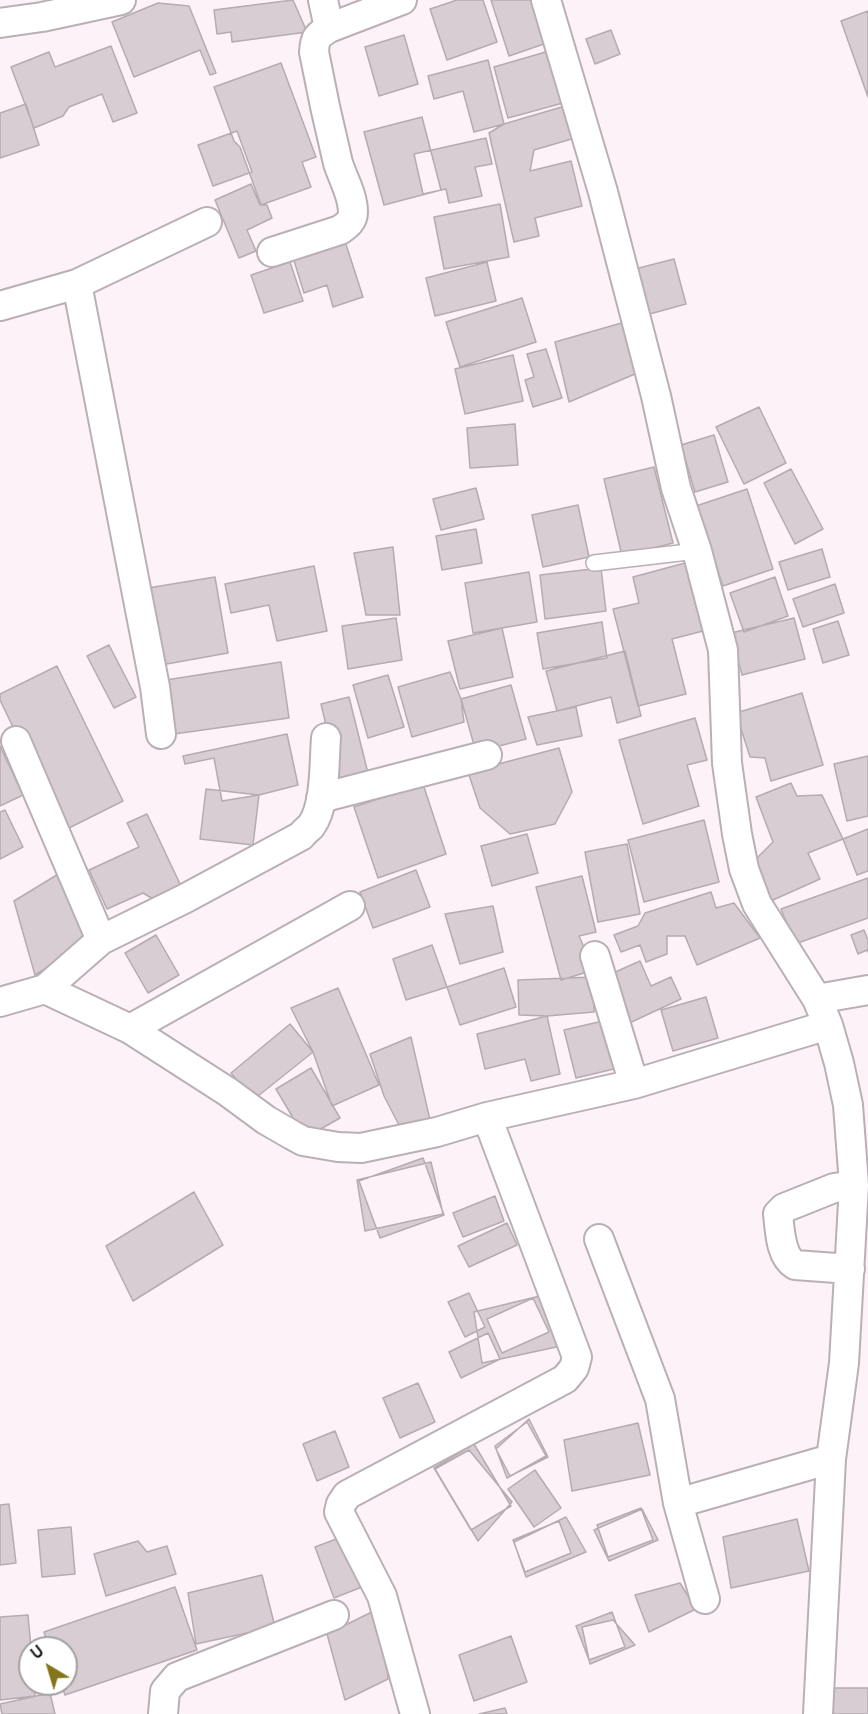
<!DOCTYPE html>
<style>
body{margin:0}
#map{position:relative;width:868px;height:1714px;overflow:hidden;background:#fcf2f8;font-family:Overpass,sans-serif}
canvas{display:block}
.north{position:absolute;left:18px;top:1636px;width:60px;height:60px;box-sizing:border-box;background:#fff;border:2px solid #a2a1a1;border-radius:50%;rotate:322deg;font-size:16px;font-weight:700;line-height:24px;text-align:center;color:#161315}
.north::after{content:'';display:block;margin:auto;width:21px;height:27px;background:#83761a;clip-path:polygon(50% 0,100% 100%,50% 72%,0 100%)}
</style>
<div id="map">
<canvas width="868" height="1714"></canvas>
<div class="north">U</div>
</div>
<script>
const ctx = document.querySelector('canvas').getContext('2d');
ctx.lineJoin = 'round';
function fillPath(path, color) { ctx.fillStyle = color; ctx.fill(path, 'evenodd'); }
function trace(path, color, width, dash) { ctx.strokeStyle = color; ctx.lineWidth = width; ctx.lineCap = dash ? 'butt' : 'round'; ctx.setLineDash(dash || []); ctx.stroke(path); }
const building = new Path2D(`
 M293,0l14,32 -75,10 -1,-10 -14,2 -3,-24z
 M457,0h26l14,42 -50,18 -17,-51z
 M491,0h41l15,43 -38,13z
 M158,3l31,3 27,67 -6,2 -10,-25 -66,27 -22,-55z
 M868,11v86l-27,-76z
 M611,30l9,24 -25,10 -9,-25z
 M404,35l14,49 -39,12 -14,-49z
 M111,46l26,67 -24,9 -11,-28 -33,13 -6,9 -29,12 -23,-61 38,-15 6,15z
 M549,51l14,52 -55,15 -14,-51z
 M488,60l16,64 -30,8 -11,-41 -29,8 -6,-23z
 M281,63l35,94 -14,5 9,25 -50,18 -21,-58 -6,-6 -20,-54z
 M26,104l13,41 -39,13v-45z
 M565,106l10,32 -41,12 -4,21 41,-10 11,45 -47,12 4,18 -25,6 -25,-109 15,-9z
 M422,117l19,73 -57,15 -20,-73z
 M237,131l15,41 -39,14 -15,-41z
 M486,138l6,26 -17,3 7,29 -33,7 -3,-14 -23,5 -9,-40z
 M251,184l9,21h7l5,13 -25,12 9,21 -17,7 -24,-58z
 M500,204l9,53 -65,12 -10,-52z
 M343,235l20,62 -30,10 -6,-22 -23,8 -13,-42z
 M674,259l12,45 -40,11 -11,-46z
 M290,262l13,39 -39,12 -13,-38z
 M487,262l9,39 -61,15 -9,-38z
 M522,298l14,44 -76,25 -14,-45z
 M625,322l10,52 -66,28 -14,-60z
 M546,349l16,49 -29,9 -8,-27 9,-3 -7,-23z
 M513,355l10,46 -58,13 -10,-45z
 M759,407l27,56 -42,21 -28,-57z
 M515,424l3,41 -48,3 -3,-40z
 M714,435l14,47 -33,10 -14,-47z
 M654,467l19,76 -51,13 -18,-77z
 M791,469l32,60 -28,15 -31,-61z
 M476,488l8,31 -43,11 -8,-31z
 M747,489l26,80 -50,17 -27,-80z
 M578,505l11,52 -46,10 -11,-52z
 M476,529l6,34 -40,7 -6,-34z
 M393,547l7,68h-34l-12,-62z
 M822,549l8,28 -42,13 -9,-28z
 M685,563l18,68 -31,8 14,55 -48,12 -25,-97 26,-6 -6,-26z
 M314,566l13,65 -50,10 -8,-36 -38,8 -6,-29z
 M601,568l5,43 -61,8 -5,-44z
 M529,572l8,50 -64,11 -8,-50z
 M215,577l13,76 -67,12 -13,-77z
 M775,577l13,39 -44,16 -14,-39z
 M835,584l9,29 -41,14 -10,-28z
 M396,618l6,42 -54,9 -6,-43z
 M794,618l11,41 -63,16 -11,-42z
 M838,621l11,34 -26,8 -10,-34z
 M602,622l5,36 -64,11 -6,-36z
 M502,628l11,49 -53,12 -12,-48z
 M109,645l27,52 -22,11 -27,-52z
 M625,651l16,65 -24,7 -6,-26 -54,14 -11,-40z
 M281,662l8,56 -115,16 -8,-54z
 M57,666l66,135 -60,30 -63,-131v-6z
 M450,672l11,27 3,23 -52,15 -14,-50z
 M388,675l16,52 -36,11 -15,-53z
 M511,685l15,54 -50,13 -15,-53z
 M802,693l21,72 -52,16 -6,-23 -15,-1 -14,-44z
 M349,697l20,80 -29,7 -19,-80z
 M576,707l6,29 -45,9 -9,-28z
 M695,718l12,42 -20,5 12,41 -56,18 -24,-84z
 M287,734l11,51 -39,10 -37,6 -8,-43 -29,6 -2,-8z
 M0,746l23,49 -23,11z
 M559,748l13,44 -17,32 -45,10 -30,-26 -12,-36z
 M868,756v60l-21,5 -13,-57z
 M791,783l6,13 25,-1 21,44 -35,14 12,26 -56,25 -8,-45 17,-17 -17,-45z
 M423,784l23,70 -68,24 -24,-71z
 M206,789l53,6 -6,50 -53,-6z
 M5,810l18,37 -23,12v-47z
 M147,814l34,72 -28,13 -10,-6 -36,16 -18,-39 50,-23 -12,-24z
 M704,820l15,62 -75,20 -16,-62z
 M868,829v42l-11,4 -14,-36z
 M527,834l11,39 -46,13 -11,-40z
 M627,844l13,70 -42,8 -13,-70z
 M416,870l14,37 -57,21 -13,-36z
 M60,873l30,68 -55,34 -21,-74z
 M582,876l14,56 -17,4 15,34 -33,10 -25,-93z
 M868,878v40l-73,26 -14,-35z
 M711,892l5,16 18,-5 26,35 -63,27 -12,-29h-18v18l-21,8 -6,-17 -19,7 -7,-17 24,-9 7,-13z
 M493,906l10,46 -43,12 -15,-50z
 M864,930l4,10v12l-1,-2 -9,4 -7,-19z
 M156,935l23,40 -31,18 -23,-40z
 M432,945l15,42 -41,13 -13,-41z
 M640,961l11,25 20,-9 10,22 -56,26 -21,-48z
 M504,968l12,39 -56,18 -13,-38z
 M593,977l1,35 -47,4 -28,-1 -1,-35z
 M338,988l41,97 -47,21 -19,-54 -22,-44z
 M706,997l12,41 -45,13 -12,-41z
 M547,1016l13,58 -29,7 -6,-22 -40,10 -8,-35z
 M607,1020l11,48 -42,10 -12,-48z
 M290,1024l23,28 -60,48 -22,-27z
 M411,1037l19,83 -29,9 -17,-33 -14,-42z
 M311,1068l29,50 -35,20 -29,-49z
 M423,1158l21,57 -64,23 -21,-57z
 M431,1162l12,52 -78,17 -8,-51z
 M194,1192l29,53 -90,56 -27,-55z
 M495,1196l9,25 -41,16 -10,-24z
 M507,1223l10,22 -48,22 -11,-21z
 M469,1293l16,34 -20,10 -17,-35z
 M548,1294l13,52 -79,17 -8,-51z
 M533,1298l16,34 -47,21 -15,-34z
 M488,1333l12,26 -39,19 -12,-26z
 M418,1383l17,39 -35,16 -17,-40z
 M529,1419l19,38 -38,19 -14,-27z
 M527,1422l19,34 -39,22 -12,-32z
 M638,1423l12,52 -78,16 -8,-51z
 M335,1431l14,36 -32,14 -14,-37z
 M474,1444l37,62 -40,24 -37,-62z
 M469,1450l43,52 -34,39 -43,-72z
 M535,1470l26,38 -27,19 -26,-38z
 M9,1504l7,59 -16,2v-60z
 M641,1508l12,32 -45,17 -11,-32z
 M642,1509l16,31 -49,21 -15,-31z
 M566,1517l20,35 -60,25 -12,-35z
 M797,1519l12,52 -78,17 -8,-51z
 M559,1521l12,32 -46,19 -12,-32z
 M71,1527l4,47 -33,3 -4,-47z
 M347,1535l20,50 -33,13 -19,-51z
 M138,1541l9,11 20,-6 9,28 -70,22 -12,-42z
 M262,1575l13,52 -79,17 -8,-51z
 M680,1583l16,26 -47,23 -14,-37z
 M175,1587l22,63 -132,45 -4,-11h5v-36h-17l-5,-16z
 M382,1607l6,72 -43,21 -18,-66z
 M612,1612l13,35 -36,13 -13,-34z
 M28,1615l3,33 -1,36h4l1,12 -35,4v-83z
 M613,1620l22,25 -45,19 -8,-37z
 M511,1636l16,46 -53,19 -15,-46z
 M828,1688h40v26h-41z
 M50,1693l5,21h-53l-2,-10z
 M505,1708l2,6h-28z`);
const service = new Path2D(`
 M594,563l103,-12`);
const minor = new Path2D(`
 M323,0l6,28 73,-28
 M546,0l57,192 53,204 20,92 21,63 26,99 4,113 10,71 7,35 13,35 60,95 11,26 11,38 9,42 6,80 -10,178 -13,96 -13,255
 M0,23l42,-6 79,-17
 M272,252l68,-22c7,-5 13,-9 13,-18 0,-17 -10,-33 -15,-49 -9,-37 -17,-74 -24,-111 1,-15 3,-16 15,-24
 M77,284l78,403 6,47
 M0,306l77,-22 130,-62
 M16,741l85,199
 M321,798l166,-43
 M595,956l39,128
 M45,989l56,-49 85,-42 115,-62c3,-4 7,-7 10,-10 15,-20 13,-64 15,-88
 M817,999l51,-9
 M0,1002l45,-13 85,40 98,63 38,28 26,15 11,6 35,6 23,1 76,-16 50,-15 147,-33 194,-59
 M130,1029l220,-123
 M599,1239l61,160 18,104 27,96
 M850,1269l-55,-4c-15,-9 -15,-35 -17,-51l6,-6 50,-20 20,-3
 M678,1503l153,-44
 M163,1714l2,-23 12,-14 157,-62
 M415,1714l-33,-118 -43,-84 2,-8 6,-9 218,-116 9,-11 3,-11 -90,-240`);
fillPath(building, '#d7cdd3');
trace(building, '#b5abb1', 1.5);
trace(service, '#b9b0b6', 18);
trace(minor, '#b9b0b6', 32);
trace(service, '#fff', 15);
trace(minor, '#fff', 28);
</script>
